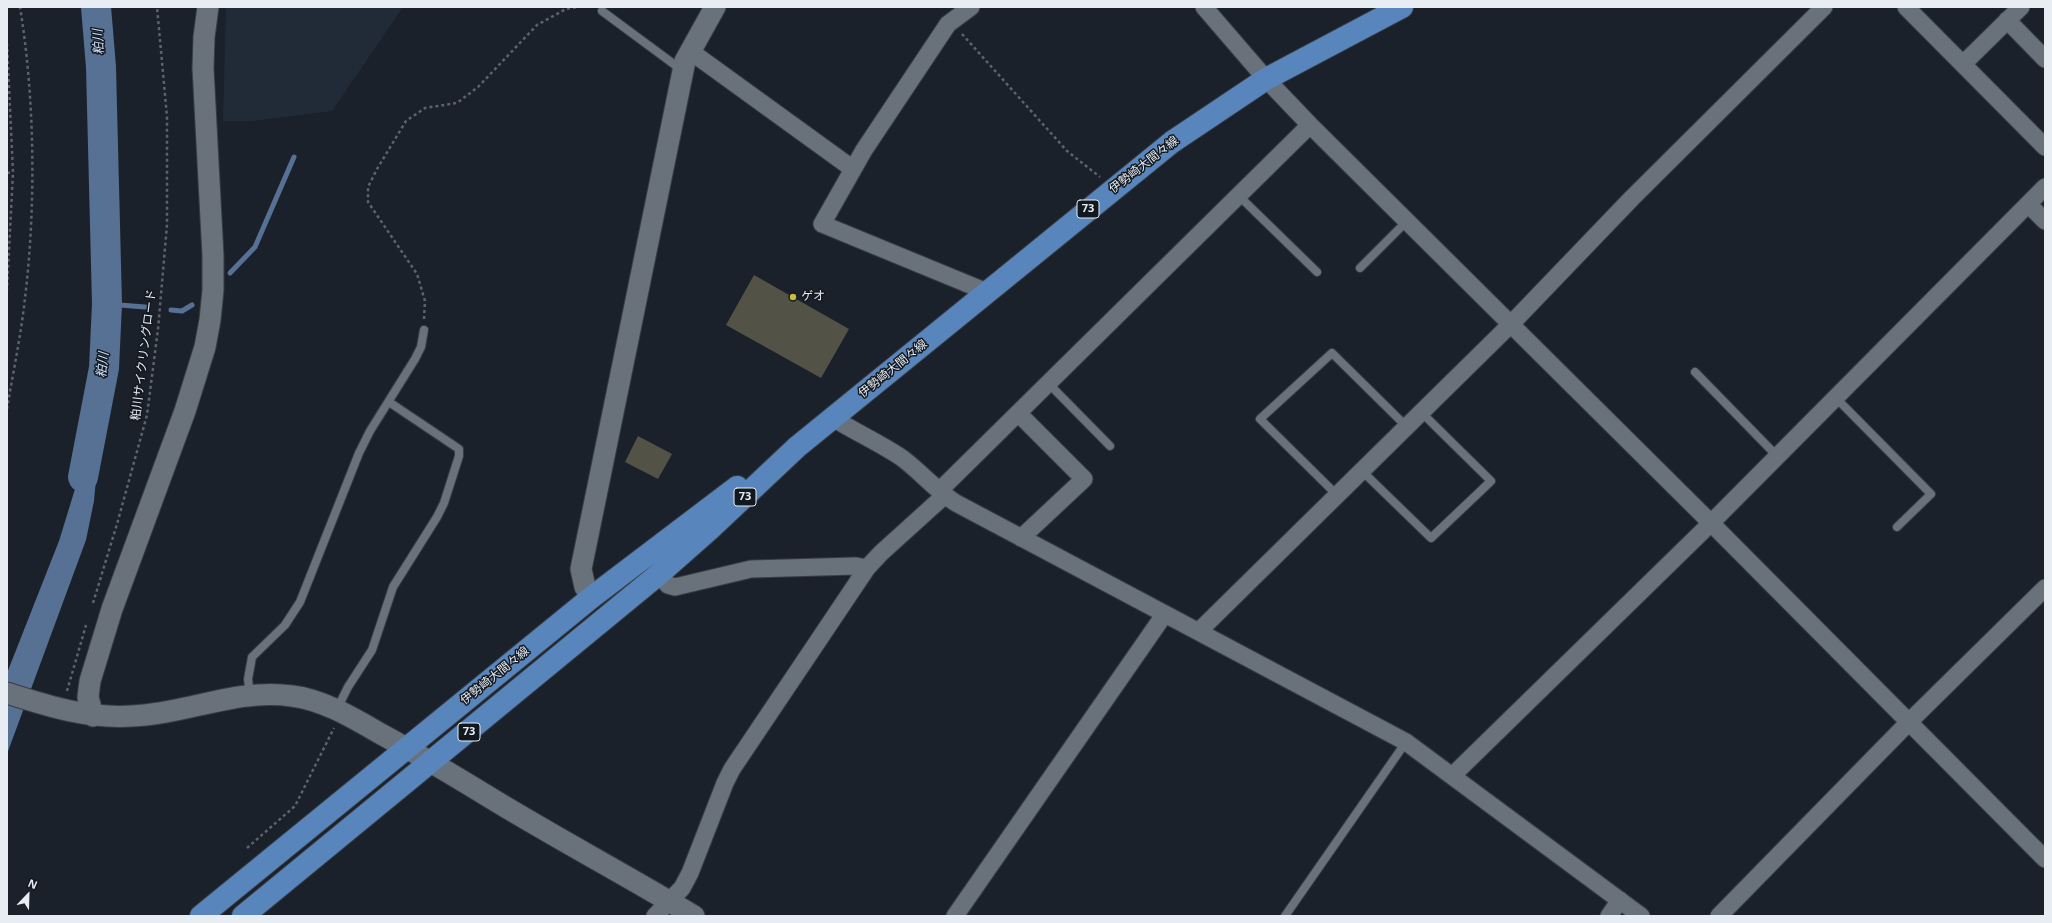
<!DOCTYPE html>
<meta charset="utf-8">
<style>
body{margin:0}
#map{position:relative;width:2052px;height:923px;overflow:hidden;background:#1b212a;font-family:"Open Sans",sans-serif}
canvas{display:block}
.frame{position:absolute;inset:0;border:8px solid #e8edf3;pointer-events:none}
.north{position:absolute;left:8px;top:875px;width:40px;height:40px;-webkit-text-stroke:3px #121820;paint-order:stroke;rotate:23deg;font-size:11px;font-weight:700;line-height:16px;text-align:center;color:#e8edf3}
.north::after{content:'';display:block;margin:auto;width:14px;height:18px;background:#e8edf3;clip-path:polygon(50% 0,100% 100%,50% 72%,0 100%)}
</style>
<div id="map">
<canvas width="2052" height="923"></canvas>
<div class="frame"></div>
<div class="north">N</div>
</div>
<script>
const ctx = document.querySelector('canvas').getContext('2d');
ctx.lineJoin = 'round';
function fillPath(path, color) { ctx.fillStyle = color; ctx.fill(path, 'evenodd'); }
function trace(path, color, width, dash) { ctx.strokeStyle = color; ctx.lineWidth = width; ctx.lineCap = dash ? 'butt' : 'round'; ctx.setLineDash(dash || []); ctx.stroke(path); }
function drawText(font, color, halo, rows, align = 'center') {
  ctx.font = font + ' "Open Sans","Noto Sans JP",sans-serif'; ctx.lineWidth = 3; ctx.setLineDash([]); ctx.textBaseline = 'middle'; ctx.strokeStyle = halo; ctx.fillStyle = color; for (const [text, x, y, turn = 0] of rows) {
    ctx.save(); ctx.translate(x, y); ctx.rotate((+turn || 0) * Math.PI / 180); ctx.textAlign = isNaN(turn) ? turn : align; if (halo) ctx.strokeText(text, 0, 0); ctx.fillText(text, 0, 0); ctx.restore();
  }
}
const built = new Path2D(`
 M226,7h177l-71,104 -80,10h-29z`);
const water = new Path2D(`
 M91,437l6,31 -3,33 -8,39 -79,214v-81l52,-132z`);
const stream = new Path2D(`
 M230,273l25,-26 39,-90
 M107,304l38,3
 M171,310l11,1 10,-6`);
const river = new Path2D(`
 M83,477l21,-109 3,-64 -6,-237 -5,-60`);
const building = new Path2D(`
 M754,275l95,54 -28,49 -95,-53z
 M638,436l34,18 -14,25 -33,-17z`);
const path = new Path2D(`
 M962,34l105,117 33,26
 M7,43l6,129 -6,118
 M7,173l6,-1
 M424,319l1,-18 -8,-27 -49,-72v-15l9,-18 29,-48 19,-13 32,-5 21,-16 59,-62 29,-16 11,-2
 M7,409c6,-36 14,-74 18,-111 11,-92 10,-199 -5,-291
 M93,603l24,-79 30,-109 11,-86 9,-104v-108l-10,-110
 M67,691l19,-66
 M247,848l48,-42 39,-78`);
const service = new Path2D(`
 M602,11l73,54 8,3
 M1238,195l79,77
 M1360,268l47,-47
 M1695,372l82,84
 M1048,383l62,63
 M1836,398l95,96 -34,33
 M1362,471l69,67 60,-57 -70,-69
 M1337,495l-77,-76 72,-66 75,74
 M250,695l-2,-16 4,-22 33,-32 15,-23 59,-149 11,-22 45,-72 6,-12 3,-17
 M337,709l11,-22 24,-37 21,-63 44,-70 7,-14 15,-47v-7l-70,-47
 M1285,916l121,-174`);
const minor = new Path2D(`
 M971,7l-23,17 -84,126 -42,74 165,68
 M1204,7l62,72 44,46 401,398 334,336
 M1906,7l139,140
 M2007,20l38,39
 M690,51l163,118
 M1963,64l58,-57
 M2028,204l17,17
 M1018,413l66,66 -63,59
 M833,418c22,14 47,25 69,40 19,14 34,33 54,45l450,239 235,174
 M939,491l371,-366
 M659,574l9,11 7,2 76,-18 105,-3 11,2
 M1199,631l312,-307 121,-126 192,-191
 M1452,776l259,-253 334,-336
 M655,916l27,-28 8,-15 35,-90 7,-14 135,-201 14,-15 63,-57
 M955,916l209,-301
 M1609,916l11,-16
 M1719,916l190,-194 136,-134`);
const tertiary = new Path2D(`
 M592,597l-7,-10 -4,-18 104,-508 30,-54
 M7,693c41,13 81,26 125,23 54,-2 105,-28 160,-20 32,4 61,22 89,38 37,20 72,41 108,63 67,41 137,78 205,119
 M93,716l-5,-19 2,-16 22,-72 73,-198 20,-64 5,-27 3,-30v-34l-10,-188 1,-31 4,-30`);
const primary = new Path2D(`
 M201,916l391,-319 145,-110
 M243,916l416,-342 51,-45 87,-82 375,-305 94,-63 136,-72`);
const markers = [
 [793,297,4,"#c6bc3c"]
];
const shields = [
 [1088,209,22],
 [745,497,22],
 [469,732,22]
];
const shieldNames = [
 ["73",1088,209],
 ["73",745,497],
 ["73",469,732]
];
const streetNames = [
 ["伊勢崎大間々線",1144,165,-38],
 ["粕川サイクリングロード",144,355,-83],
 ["伊勢崎大間々線",893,369,-39],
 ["伊勢崎大間々線",495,676,-39]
];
const poiNames = [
 ["ゲオ",801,297]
];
const waterNames = [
 ["粕川",99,42,-94],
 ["粕川",103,365,-84]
];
fillPath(built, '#212b38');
fillPath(water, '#567193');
trace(stream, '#567193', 5);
trace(river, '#567193', 30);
fillPath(building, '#535247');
trace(service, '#383d44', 10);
trace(minor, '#383d44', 19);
trace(tertiary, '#383d44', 23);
trace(primary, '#383d44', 24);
trace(path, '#5d636b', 2.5, [3, 3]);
trace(service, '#69717b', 8);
trace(minor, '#69717b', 17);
trace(tertiary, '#69717b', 21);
trace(primary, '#5885bb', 22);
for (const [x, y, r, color] of markers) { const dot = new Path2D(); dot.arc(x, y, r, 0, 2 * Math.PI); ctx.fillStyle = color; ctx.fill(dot); trace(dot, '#121820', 1.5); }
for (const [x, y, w] of shields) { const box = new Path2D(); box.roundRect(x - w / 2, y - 9, w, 18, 3); ctx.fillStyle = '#121820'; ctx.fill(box); trace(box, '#e8edf3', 1); }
drawText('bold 11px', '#e8edf3', null, shieldNames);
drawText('12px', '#e8edf3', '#121820', streetNames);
drawText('12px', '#e8edf3', '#121820', poiNames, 'left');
drawText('italic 13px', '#d0e2f9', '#121820', waterNames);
</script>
